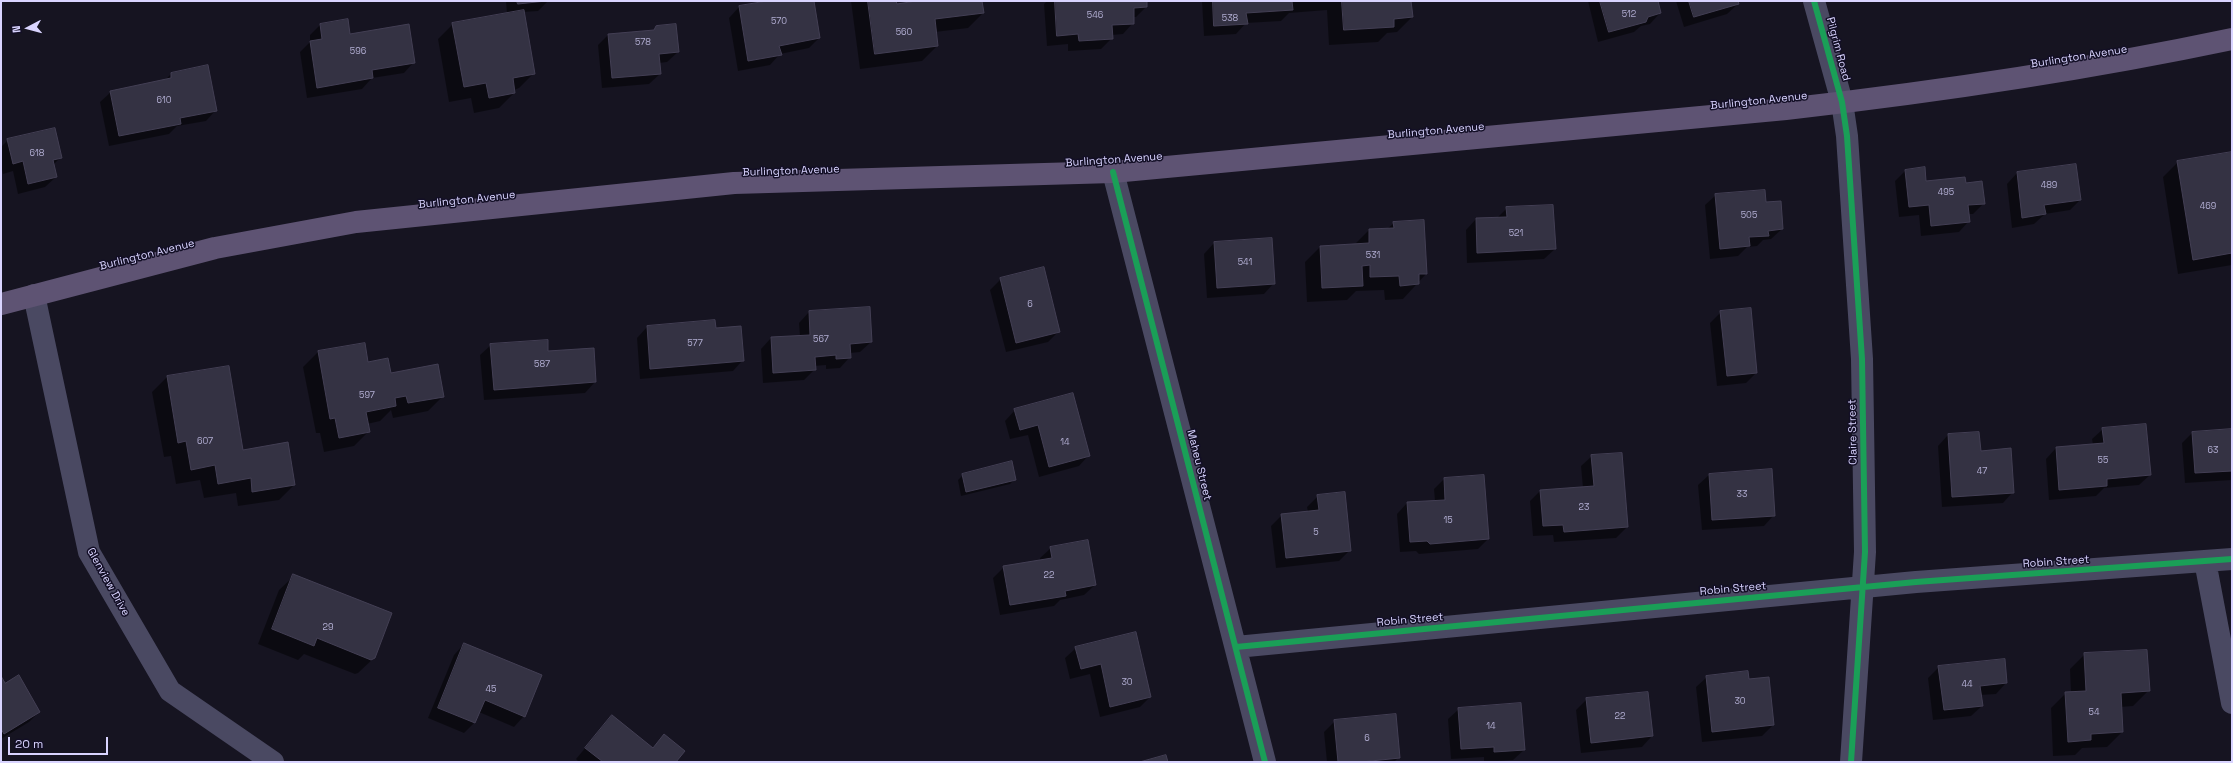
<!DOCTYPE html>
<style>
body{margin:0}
#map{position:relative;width:2233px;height:763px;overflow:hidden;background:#161421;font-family:"Space Grotesk",sans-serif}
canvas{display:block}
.frame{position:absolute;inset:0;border:2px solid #d9d4ff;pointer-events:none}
.north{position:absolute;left:8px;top:8px;width:40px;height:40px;-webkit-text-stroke:3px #130f26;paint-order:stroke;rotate:264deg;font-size:11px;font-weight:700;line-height:16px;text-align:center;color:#d9d4ff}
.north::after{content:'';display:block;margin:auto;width:14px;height:18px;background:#d9d4ff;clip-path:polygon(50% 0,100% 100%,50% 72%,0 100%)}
.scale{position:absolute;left:8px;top:737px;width:100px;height:18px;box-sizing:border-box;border:2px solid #d9d4ff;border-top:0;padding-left:5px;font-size:12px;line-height:14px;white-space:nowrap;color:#d9d4ff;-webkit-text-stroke:3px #130f26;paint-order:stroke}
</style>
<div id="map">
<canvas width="2233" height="763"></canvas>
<div class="frame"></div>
<div class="north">N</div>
<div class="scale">20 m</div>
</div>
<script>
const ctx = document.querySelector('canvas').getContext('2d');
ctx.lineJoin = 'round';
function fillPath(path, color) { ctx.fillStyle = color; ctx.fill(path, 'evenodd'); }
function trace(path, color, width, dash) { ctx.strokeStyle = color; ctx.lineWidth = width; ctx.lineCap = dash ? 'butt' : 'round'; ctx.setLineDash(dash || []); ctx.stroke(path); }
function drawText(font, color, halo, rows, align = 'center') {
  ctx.font = font + ' "Space Grotesk",sans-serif'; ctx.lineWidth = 3; ctx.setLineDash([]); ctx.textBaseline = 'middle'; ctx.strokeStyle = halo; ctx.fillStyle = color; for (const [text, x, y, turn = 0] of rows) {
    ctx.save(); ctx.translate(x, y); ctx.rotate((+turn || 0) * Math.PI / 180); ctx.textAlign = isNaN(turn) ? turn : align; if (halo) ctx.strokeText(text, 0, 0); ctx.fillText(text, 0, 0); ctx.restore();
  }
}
const shadow = new Path2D(`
 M506,1h42l-10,10 -15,1 11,61 -15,15 -5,2v3l-15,15 -25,5 -3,-15 -22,4 -11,-63 15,-15 54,-10z
 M772,1h41l6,37 -10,10 -29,6 -10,11 -32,6 -9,-53 10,-11z
 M851,1h44l1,4 21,-4h64l2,12 -15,15 -33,4 2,14 -15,15 -62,8z
 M1047,1h99v6l-10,10h-3v6l-10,11 -11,1v3l-11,11 -33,2v-7l-21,2 -3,-42z
 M1202,1h208l2,16 -15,15 -10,1 -9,9 -49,3 -2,-35 -38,3 -8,8 -35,2 -10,11 -32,2z
 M1588,1h69l3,12 -10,11 -9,2 -7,6 -36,10z
 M1676,1h61l1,3 -11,10 -43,13z
 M347,21l2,14 65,27 -10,11 -32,5 -10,11 -55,9 -7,-46 10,-10v-7l10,-10z
 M657,27l21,25 -11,10 -8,1 1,11 -11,10 -47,4 -4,-43 10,-10 44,-4z
 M171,74l45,36 -10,11 -29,5 -8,8 -60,12 -9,-44 11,-10 53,-11z
 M8,140l53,17 -8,8 3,12 -11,10 -27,7 -5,-23 -10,3 -2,-9v-18z
 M2232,153v112l-54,9 -15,-97 15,-15z
 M2075,166l5,34 -10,10 -25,4 -11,10 -22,4 -5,-44 10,-11z
 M1906,170l19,12 40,2 19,19 -11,11h-5l1,7 -10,11 -38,4 -2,-21 -20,2 -4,-36z
 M1716,195l49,9 17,25 -11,10 -8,1 -6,6 -10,1 -9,9 -28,3 -5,-54z
 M1507,208l48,41 -11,10 -77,4 -1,-33 10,-11 21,-1z
 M1394,223l32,51 -23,25 -18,1 -1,-10 -28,1 -9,9 -40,2 -2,-40 15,-15 34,-2 15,-15 18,-1z
 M1214,243l60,40 -10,11 -57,4 -3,-44z
 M1001,279l58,52 -11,11 -42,10 -16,-62z
 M809,312l62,30 -11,10 -10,1v4l-10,11 -14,1v-4l-12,1 1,3 -11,11 -41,3 -2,-34 10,-11 29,-2 -1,-13z
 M1721,312l35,61 -10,10 -29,3 -7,-63z
 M714,321l1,8 28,31 -10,11 -93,8 -3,-41 10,-11z
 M491,345l57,7 45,-3 2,33 -10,11 -101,7 -4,-45z
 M318,352l49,11 76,33 -15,15 -35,7 -2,-8 -11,11 -13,3 2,7 -15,15 -30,6 -4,-19h-4l-13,-66z
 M167,377l75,74 52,34 -15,15 -41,6 -2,-13 -32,5 -4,-18 -24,4 -5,-28 -7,1 -12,-65z
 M1015,410l74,45 -10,11 -40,11 -11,-42 -18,4 -5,-18z
 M2103,429l47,46 -11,10 -35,3 -8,8 -47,4 -3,-41 10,-11 37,-3 -1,-6z
 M2232,430v50l-47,3 -3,-40 10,-10z
 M1948,435l32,17 33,40 -10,11 -61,4 -4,-61z
 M1592,456l35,71 -11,11 -62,4 -1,-7 -20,1 -3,-35 10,-10 43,-3 -2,-22z
 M1771,470l3,45 -10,11 -62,4 -4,-45 11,-10z
 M963,475l52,4 -5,5 -49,12 -3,-16z
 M1444,479l44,60 -10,10 -59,5 -3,-3 -16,1 -3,-38 10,-11 28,-2 -1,-12z
 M1318,496l32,54 -11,11 -63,7 -5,-42 11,-11 26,-3 -1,-5z
 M1051,548l44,37 -11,10 -24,5 -6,6 -54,9 -7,-37 11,-11 36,-6v-3z
 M294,576l80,82 -16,15 -3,1 -51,-20 -6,6 -40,-16 21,-54z
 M1136,634l14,63 -10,10 -40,10 -10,-43 -20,5 -5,-21 11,-10z
 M464,644l60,72 -10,11 -35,-15 -5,11 -10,10 -36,-15 26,-63z
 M2085,654l63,37 -15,15 -13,1 2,25 -15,15 -25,1 -7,7 -22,1 -2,-48 15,-15h5l-1,-24z
 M1939,667l67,16 -10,11 -16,1 2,11 -11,10 -38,4 -5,-42z
 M1707,677l41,3 25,45 -11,11 -60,6 -6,-55z
 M1,678l4,6 34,28 -10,10 -28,17z
 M1647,693l5,43 -10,11 -61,6 -5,-43 11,-11z
 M1459,709l65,41 -11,10 -29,2v-5l-33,2 -3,-40z
 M612,716l40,33 12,-14 11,27h-96l-3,-3z
 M1335,721l64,36 -5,5h-67l-3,-30z`);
const building = new Path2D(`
 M517,1h29l-28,3z
 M767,1h47l6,37 -41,8 3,9 -34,6 -9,-55z
 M868,1h28l1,3 19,-3h66l2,12 -49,6 3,27 -63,8z
 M1055,1h92v6l-13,1v16l-22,1 1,14 -34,2 -1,-7 -21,2z
 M1213,1h79l1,9 -47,3 2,11 -34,2z
 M1342,1h69l2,16 -19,2v8l-50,3z
 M1600,1h58l3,12 -13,4 -2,5 -37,10z
 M1689,1h49l1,3 -45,13z
 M524,10l11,64 -22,4 2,15 -26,5 -3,-15 -22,4 -12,-64z
 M348,19l2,15 59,-10 6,39 -43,7 1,8 -56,10 -7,-47 12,-2 -2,-15z
 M676,24l3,28 -20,2 2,20 -49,4 -4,-44 46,-4 2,-4z
 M208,65l9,46 -37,7 1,6 -62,12 -9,-45 61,-13v-5z
 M55,128l7,30 -9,2 4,17 -29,7 -5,-23 -10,3 -6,-25z
 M2232,152v101l-39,7 -16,-99z
 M2076,164l5,36 -37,5 2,9 -24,4 -5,-46z
 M1925,167l1,14 39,-4 1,6 16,-2 3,23 -17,1 2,17 -39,4 -2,-21 -20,2 -4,-37z
 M1765,190l1,12 15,-1 2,28 -15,2 1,5 -20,1 1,9 -30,3 -5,-55z
 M1553,205l3,44 -79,4 -1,-35 31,-1 -1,-10z
 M1424,220l3,54h-8v10l-19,2 -1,-10 -29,1v-12l-8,1 1,20 -41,2 -2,-42 49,-3v-14l25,-1 -1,-6z
 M1272,238l3,46 -58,4 -3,-46z
 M1044,267l16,65 -44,11 -16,-65z
 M870,307l2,35 -22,2 1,14 -15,1v-4l-21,2 1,13 -43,3 -2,-36 39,-2 -1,-24z
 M1751,308l6,65 -30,3 -7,-65z
 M715,320l1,8 25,-2 3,35 -94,8 -3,-43z
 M548,340v11l46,-3 2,34 -102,8 -4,-46z
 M365,343l3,19 20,-4 3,15 47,-9 6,33 -36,6 -2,-7 -11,2 1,8 -30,6 4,20 -31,6 -4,-20 -5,1 -12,-68z
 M229,366l14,84 45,-8 7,43 -43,7 -1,-14 -33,6 -3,-19 -24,5 -5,-29 -8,2 -11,-67z
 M1073,393l17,63 -41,11 -11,-42 -18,5 -6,-21z
 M2146,424l5,51 -44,4v7l-48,4 -3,-43 48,-4 -2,-15z
 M2232,429v42l-37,2 -3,-41z
 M1979,432l2,19 30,-3 3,45 -62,4 -4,-63z
 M1622,453l6,74 -64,5 -1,-7 -20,1 -3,-36 54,-4 -3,-31z
 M1012,461l4,19 -50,12 -4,-18z
 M1772,469l3,47 -63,4 -3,-46z
 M1484,475l5,64 -59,5 -3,-3 -17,1 -3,-40 38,-2 -1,-22z
 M1345,492l6,59 -65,7 -5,-44 38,-4 -2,-15z
 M1088,540l8,45 -31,6 1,5 -56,9 -7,-39 49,-8 -2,-11z
 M293,574l99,39 -17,45 -4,2 -54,-22 -3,8 -42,-17z
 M1136,632l15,65 -41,10 -9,-43 -20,5 -6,-22z
 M464,643l78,32 -17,42 -40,-17 -10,23 -37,-15z
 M2147,650l3,41 -29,2 2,39 -32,2v6l-23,2 -3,-50 21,-1 -2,-38z
 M2005,659l2,24 -27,3 3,20 -39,4 -6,-44z
 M1748,671l1,8 20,-2 5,48 -62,7 -6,-56z
 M19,675l21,37 -36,22 -3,-5v-53l4,7z
 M1648,692l5,44 -62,7 -5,-45z
 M1521,703l4,47 -31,2v-5l-33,2 -3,-41z
 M1396,714l4,44 -39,4h-23l-4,-42z
 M612,715l41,33 11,-14 21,17 -9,11h-73l-18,-14z
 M1166,755l2,7h-28z`);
const minor = new Path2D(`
 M1814,1l28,101 5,34 15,223 3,193 -14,210
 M1113,172l152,590
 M34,295l55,257 81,139 103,71
 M2205,561l27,142
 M1236,647l680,-65 316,-23`);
const major = new Path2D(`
 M1,304l214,-56 141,-26 378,-39 379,-11 673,-63c150,-17 299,-39 446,-70`);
const cycleway = new Path2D(`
 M1814,1l28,101 5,34 15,223 3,193 -14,210
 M1113,172l152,590
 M1236,647l680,-65 316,-23`);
const numberNames = [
 ["512",1629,15],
 ["546",1095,16],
 ["538",1230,19],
 ["570",779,22],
 ["560",904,33],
 ["578",643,43],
 ["596",358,52],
 ["610",164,101],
 ["618",37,154],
 ["489",2049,186],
 ["495",1946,193],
 ["469",2208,207],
 ["505",1749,216],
 ["521",1516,234],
 ["531",1373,256],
 ["541",1245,263],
 ["6",1030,305],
 ["567",821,340],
 ["577",695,344],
 ["587",542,365],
 ["597",367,396],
 ["607",205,442],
 ["14",1065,443],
 ["63",2213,451],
 ["55",2103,461],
 ["47",1982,472],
 ["33",1742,495],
 ["23",1584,508],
 ["15",1448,521],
 ["5",1316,533],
 ["22",1049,576],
 ["29",328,628],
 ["30",1127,683],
 ["44",1967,685],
 ["45",491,690],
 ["30",1740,702],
 ["54",2094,713],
 ["22",1620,717],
 ["14",1491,727],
 ["6",1367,739]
];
const streetNames = [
 ["Pilgrim Road",1838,49,75],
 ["Burlington Avenue",2079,57,-9],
 ["Burlington Avenue",1759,101,-6],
 ["Burlington Avenue",1436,131,-5],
 ["Burlington Avenue",1114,160,-4],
 ["Burlington Avenue",791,171,-2],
 ["Burlington Avenue",467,200,-6],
 ["Burlington Avenue",147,255,-14],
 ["Claire Street",1853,432,-91],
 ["Maheu Street",1199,465,76],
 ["Robin Street",2056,562,-4],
 ["Glenview Drive",108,582,61],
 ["Robin Street",1733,589,-5],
 ["Robin Street",1410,620,-5]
];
fillPath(shadow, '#0007');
fillPath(building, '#343243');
trace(building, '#433f54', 1);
trace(minor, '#4a4962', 22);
trace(major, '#5e5373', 22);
trace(cycleway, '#1a9f57', 6);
drawText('9px', '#b0acd0', null, numberNames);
drawText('11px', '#d9d4ff', '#130f26', streetNames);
</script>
